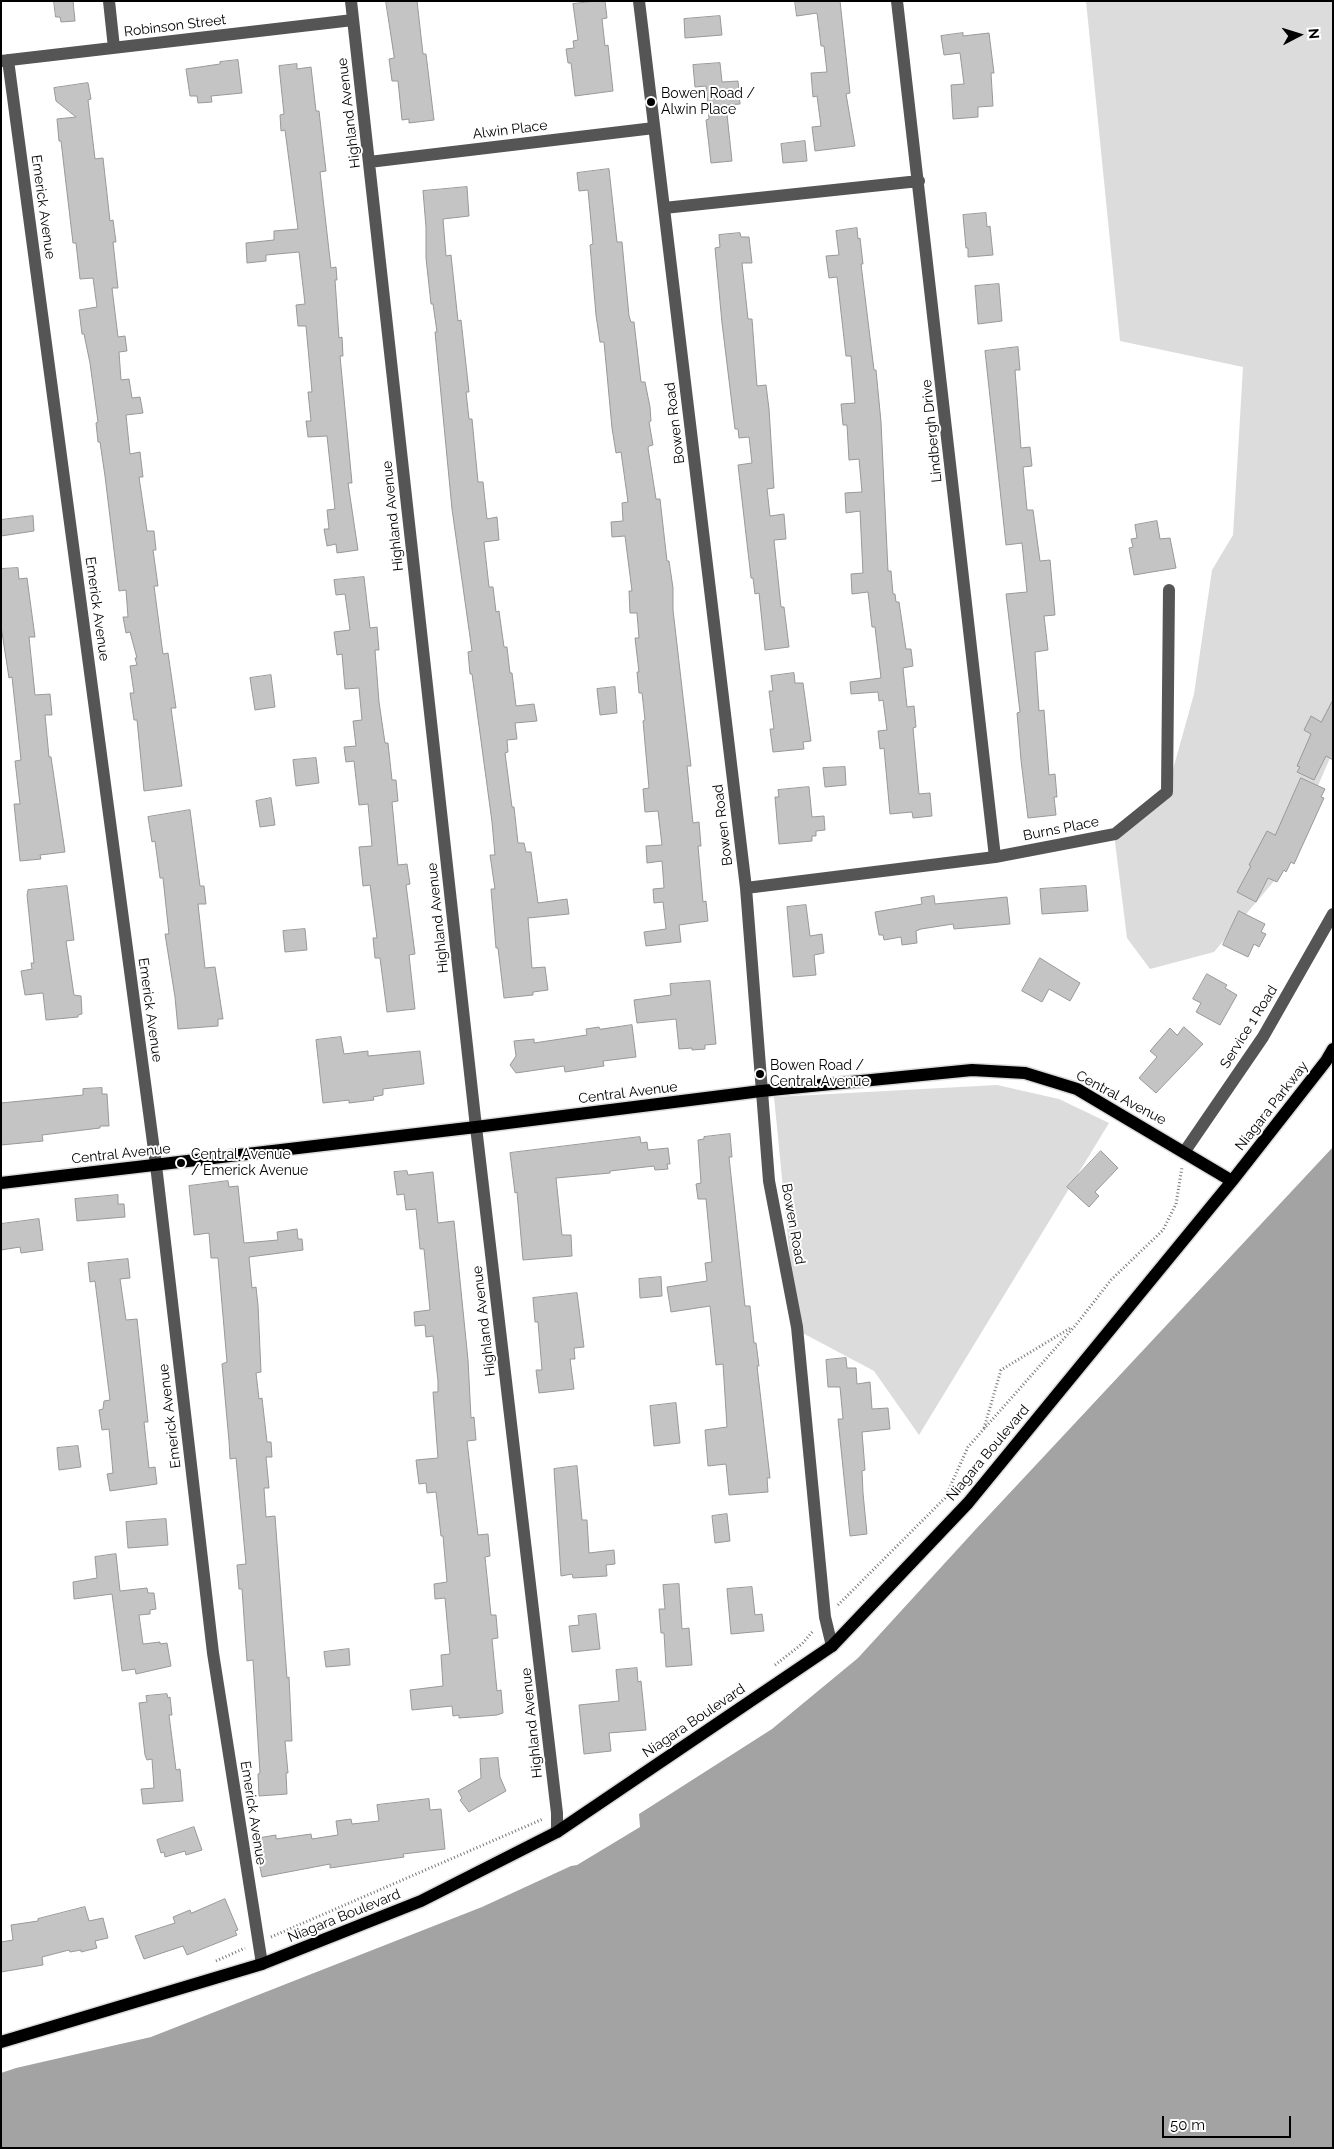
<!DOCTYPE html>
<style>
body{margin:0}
#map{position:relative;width:1334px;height:2149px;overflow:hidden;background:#fff;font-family:Raleway,sans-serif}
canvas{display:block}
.frame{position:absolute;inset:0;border:2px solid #000;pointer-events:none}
.north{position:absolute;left:1274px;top:10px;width:50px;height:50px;-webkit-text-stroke:4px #fff;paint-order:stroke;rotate:85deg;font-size:14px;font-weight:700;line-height:20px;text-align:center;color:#000}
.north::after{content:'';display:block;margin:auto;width:18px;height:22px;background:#000;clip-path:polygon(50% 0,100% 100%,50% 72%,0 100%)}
.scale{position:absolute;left:1162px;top:2116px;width:129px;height:22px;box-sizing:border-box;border:2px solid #000;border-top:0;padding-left:6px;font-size:15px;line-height:18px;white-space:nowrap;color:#000;-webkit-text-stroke:4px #fff;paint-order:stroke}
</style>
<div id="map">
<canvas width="1334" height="2149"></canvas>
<div class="frame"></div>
<div class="north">N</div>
<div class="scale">50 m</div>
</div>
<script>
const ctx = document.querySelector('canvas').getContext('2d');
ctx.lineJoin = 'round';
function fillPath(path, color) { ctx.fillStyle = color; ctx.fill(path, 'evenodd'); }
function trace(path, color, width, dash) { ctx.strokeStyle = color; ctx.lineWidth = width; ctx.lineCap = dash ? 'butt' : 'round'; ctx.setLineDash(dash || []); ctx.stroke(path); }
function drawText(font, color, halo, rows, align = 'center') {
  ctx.font = font + ' Raleway,sans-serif'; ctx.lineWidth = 4; ctx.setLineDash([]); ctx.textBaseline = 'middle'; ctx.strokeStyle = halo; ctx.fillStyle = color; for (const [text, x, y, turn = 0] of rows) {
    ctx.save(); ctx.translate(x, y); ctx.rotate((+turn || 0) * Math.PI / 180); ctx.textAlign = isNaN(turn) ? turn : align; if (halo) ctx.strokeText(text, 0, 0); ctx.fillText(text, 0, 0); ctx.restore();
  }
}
const green = new Path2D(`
 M1086,1h247v750l-53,123 -66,78 -64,17 -23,-31 -13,-104 53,-43 27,-97 18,-124 21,-35 10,-168 -123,-26z
 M997,1085l62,14 50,24 -190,312 -45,-64 -77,-41 -23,-233z`);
const water = new Path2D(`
 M1333,1147v1001h-1332v-75l15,-5 135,-31 331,-130 89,-41 6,-1 63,-38 -1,-13 133,-85 86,-71 118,-129z`);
const building = new Path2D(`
 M54,1h19l2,20 -14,1 -1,-5h-4z
 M386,1h31l6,53h3l8,66 -25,3v-4l-7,1 -4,-39h-6l-3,-22 5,-1z
 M596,1h9l2,17 -5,1 3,27 3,-1 5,46 -38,5 -4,-33h-3l-2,-14 8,-1 -1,-7 5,-1 -5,-36z
 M795,1h45l10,92 -4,1 9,52 -40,5 -3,-24 9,-1 -4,-30 -4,1 -2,-24 16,-1 -3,-26h-3l-4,-33 -20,3z
 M720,16l2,19 -37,3 -1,-19z
 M963,33v3l26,-3 5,40h-3l2,33 -15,1v10l-25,2 -2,-34 13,-1 -4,-31 -16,2 -3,-19z
 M238,60l4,33 -31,3 1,6 -14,1 -1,-7h-7l-4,-27 34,-5v-2z
 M720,63l2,19 16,-1 2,23 -14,1 6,56 -21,2 -5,-43 3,-1 -3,-33 -11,1 -2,-22z
 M297,64v5l14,-2 5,44h3l7,60 -6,1 11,96 5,-1 1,13h-2l4,58 3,-1 1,19h-3l12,127h-4l10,67 -21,3 -1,-9 -9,2 -3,-17h5l-2,-19 8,-1 -8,-73 -19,1 -2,-16h5l-3,-29h4l-6,-66h-8l-2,-21 9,-1 -6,-52 -33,3v6l-19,2 -1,-20 28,-3v-9l24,-2 -13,-99 -4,1 -1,-16 4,-1 -5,-48z
 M88,83l3,16 -3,1 7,59 8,-1 7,63 3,-1 3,22h-3l5,46h-6l6,49 7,-1 2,15 -8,1 2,28 8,-1 3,19 8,-1 3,16 -17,2 4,39 10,-2 3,25h-4l8,54h7l2,19h-3l5,36h-4l9,68 5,-1 8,55h-5l11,78 -38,5 -7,-71h-3l-4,-27h4l-4,-27 7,-1 -2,-7h2l-7,-26 -4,1 -3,-16h5l-2,-27 -7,1 -14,-115 -5,-34h-2l-2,-19 2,-1 -8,-59 -6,-29h-2l-3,-24 18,-3 -4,-29 -13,1 -4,-36h-3l-12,-102h-2l-2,-22 19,-2 -20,-16 -2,-13z
 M805,141l2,20 -24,2 -2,-19z
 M609,169l8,73h5l7,74 2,6h3l7,60h4l5,25 1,14 -2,1 4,23 -4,1 -1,2 8,51h4l7,62h2l4,27v22l18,156h-4l6,57 6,-1 2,24h-3l5,56 3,-1 2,20 -29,4 2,17 -35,4 -2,-14 22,-3 -3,-27 -9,1 -1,-14 11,-1 -2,-27 -15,2 -1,-17 16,-1 -4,-34 -13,1 -2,-23 6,-1 -6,-67 2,-1 -3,-27h-3l-2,-21h2l-4,-34h4l-2,-25h-7l-1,-22h3l-7,-55 -13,1 -1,-15 12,-1 -1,-18 6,-1 -7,-50 -5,1 -4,-25 -8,-86h-4l-4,-27 -6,-70 3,-1 -5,-54 -9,1 -2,-18z
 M467,187l2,29 -26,3 3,37 5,-1 7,66 3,-1 8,72h-3l3,27h3l6,63h5l4,37 10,-2 2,23 -15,2 5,45h4l3,25 3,-1 5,36h3l3,26h2l4,33 18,-2 3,17 -22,2 2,16 -10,1 1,12 -3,1 7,54h2l4,36h6l2,9h5l7,51 29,-4 2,15 -41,4 4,50 13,-1 3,23 -15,2v3l-29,3 -6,-50h-2l-5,-59h4l-5,-34h5l-3,-33 -20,-148h-2l-2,-22 4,-1 -20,-142 -17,-177h2l-4,-28h-2l-5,-46v-31l-3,-36z
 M986,213l1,14 3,-1 3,29 -25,2v-9h-2l-3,-33z
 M857,228l1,11 2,-1 3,26h-2l13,106h2l5,52 7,149h3l2,23h2l1,8h3l7,47h5l2,17 -10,2 4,39 7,-1 2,21 -3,1 6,66 11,-1 2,23 -19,2 -1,-6 -22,2 -6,-66 -4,1 -2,-18 9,-1 -4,-30 -4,1 -1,-9 -27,2 -1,-12 31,-4 -6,-51h-3l-4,-35 -16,2 -1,-20 12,-1 -3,-62 -14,2 -1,-20 17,-1 -3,-33 -10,1 -2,-35h-4l-2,-21 14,-1 -4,-47h-5l-9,-79 -8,1 -3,-22 13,-1 -3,-24z
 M740,233l1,4h8l3,26h-10l6,56h4l5,67 9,-1 3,24 5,79 -7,1 3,27 14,-2 2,25 -12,1 7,67h3l5,40 -24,3 -6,-57 -4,1 -2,-16h-2l-13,-113 14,-2 -3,-26 -10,1 -1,-9h-3l-13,-106 -7,-75 5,-1 -1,-12z
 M999,284l3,37 -24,3 -3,-38z
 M1018,347l2,23h-5l6,78 9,-1 2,19 -9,1 4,43h6l7,51 10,-1 5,55 -11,1 4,34 -13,2 4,59 5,-1 5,65 6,-1 2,23h-3l2,18 -28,3 -7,-58 -4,-47 3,-1 -14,-118 21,-2 -5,-49 -16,2 -21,-194z
 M33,516l1,15 -33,5v-16z
 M1157,521l3,18 10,-1 6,30 -42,7 -5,-27 4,-1 -2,-8 6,-1 -2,-13z
 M18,568l1,11 8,-1 8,59h-6l6,58 15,-1 2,21h-7l4,42h2l14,95 -25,3 1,4 -21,2 -6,-57h6l-5,-43 6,-1 -9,-83 -3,1 -8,-52v-57z
 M364,577l6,51 7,-1 2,23h-4l4,52 6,41h3l4,37h4l2,21 -6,1 6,63 9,-1 3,20 -4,1 9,69 -6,1 6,54 -28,3 -7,-54h-5l-2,-20h4l-7,-53 -7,1 -4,-39 13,-1 -4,-42 -9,1 -5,-44 -8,1 -2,-15 12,-1 -3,-25 9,-1 -3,-32 -14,1 -3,-35 -5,1 -3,-23 16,-2 -5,-36 -9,1 -2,-15z
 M794,673l1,10h8l8,58 -8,1 1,7 -31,3 -3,-23h4l-5,-38h4l-2,-15z
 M271,675l4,32 -20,3 -5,-32z
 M615,687l2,26 -17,2 -3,-26z
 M1333,700v60l-7,-4 -12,24 -17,-8 3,-5 -3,-1 14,-32 -7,-4 7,-14 10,6z
 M316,758l3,25 -23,3 -3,-26z
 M845,767l1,18 -21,2 -2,-19z
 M1301,778l24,11 -4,8 3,1 -30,66 -3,-2 -5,10 -2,-2 -7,12 -9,-4 -12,24 -19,-10 14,-26 -2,-1 18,-34 8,4z
 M809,787l3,30 12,-1 1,14 -9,1v5h-4v5l-33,3 -4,-47h4l-1,-7z
 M271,798l4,27 -15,2 -4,-26z
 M190,810l10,76h4l2,18h-8l7,64 10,-1 8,52h-5v7l-40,3 -3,-32 -10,-63h4l-6,-56h-3l-5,-37 -3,1 -4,-25z
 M67,886l7,54 -8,1 8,54 7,1 1,18 -4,1v2l-32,3 -3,-27 -18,2 -4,-24 11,-2 -1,-6h3l-7,-68 1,-5z
 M1086,886l2,25 -46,3 -2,-25z
 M934,896l1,8 72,-7 3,27 -56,5 -1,-5 -32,5 -5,2 1,12 -15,2 -1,-8 -17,3 -1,-5h-4l-4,-23 47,-8 -1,-6z
 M806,905l4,31 12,-2 2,19 -10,2 2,20 -23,2 -6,-70z
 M1239,911l26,13 -4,8 5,2 -7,13 -5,-3 -6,13 -25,-12z
 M305,929l2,21 -22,2 -2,-21z
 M1040,958l40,25 -10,18 -21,-12 -7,13 -20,-11z
 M1207,974l20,11 -2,3 12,7 -17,30 -24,-13 5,-9 -8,-4z
 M710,981l6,63 -11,1v4l-13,1v-2l-13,1 -3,-30 -39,4 -3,-23 37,-5 -1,-11z
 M632,1025l4,32 -33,4 1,5 -39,6 -1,-6 -48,7 -6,-8 6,-9 -2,-15 20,-2v4l53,-8 -1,-6 13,-2 1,2z
 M1184,1027l19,17 -47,49 -17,-15 18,-21 -7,-6 20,-23 7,7z
 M341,1037l3,17 24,-3v5l52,-5 4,33 -41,5v6l-10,2 1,3 -25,3v-3l-26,3 -7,-63z
 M102,1088v6h5l2,32h-9v2l-58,7 1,6 -42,4v-42l82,-8v-6z
 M730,1134l2,23h-3l16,149h5l4,37h2l3,23h-2l13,112h-3l1,14 -39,3 -3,-31 -18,2 -3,-36 22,-3 -4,-63 -7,1 -6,-59 -39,6 -4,-25 40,-6 -2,-18 7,-1 -6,-63h-8l-2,-15 5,-1 -3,-43 6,-1v-2z
 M640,1137l1,6 6,-1 1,8 20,-2 2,16h-3l1,5 -13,1 -1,-4 -44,5v2l-54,5 6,57h9l1,21 -49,4 -6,-68 -2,1 -5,-40z
 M1101,1151l17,17 -23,24 4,4 -10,11 -22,-20z
 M407,1171l1,4 25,-3 5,51 16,-2 14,139 3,58 3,-1 2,23 -9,1 11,94 10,-1 2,22 -5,1 6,58h5l2,23 -6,1 5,52 4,-1 2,23 -6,2 -38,3v-3l-6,1 -1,-10 -40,4 -2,-20 33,-4 -2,-31 9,-1 -5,-56 -10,1 -1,-15 13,-2 -4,-46h-2l-5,-44 -9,1 -1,-10 -7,1 -3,-24 22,-2 -5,-66h5v-11l-5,-45 -7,1 -1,-12 -10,1 -1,-14 16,-2 -6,-61h-4l-4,-40 -10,1 -2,-16 -7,1 -3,-23z
 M228,1181l1,6 9,-1 6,57 34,-3 -1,-8 20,-3 1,10h4l1,11 -54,7 3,31 4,-1 2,18 3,67 -5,1 3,26 3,-1 5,44h4l1,15h-6l3,31h-5l2,29 9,-1 12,162 2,-1 3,64h-7l3,32h-2l1,21 -28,2 -1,-22 2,-1 -7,-113 -6,1 -5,-72h-3l-2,-24 9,-1 -10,-106 -6,1 -1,-18 -7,-77 5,-2 -9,-104h-7l-2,-25 -15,2 -5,-49z
 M118,1195v9h6l1,13 -48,4 -2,-22z
 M39,1219l4,31 -22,3 -1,-6 -19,3v-26z
 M128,1259l2,19 -10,1 6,41 11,-1 11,103h-4l5,46 6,-1 2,17 -47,7 -3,-17 6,-1 -4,-44 -7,1 -3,-20 4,-1 1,-8 6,-1 -15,-119 -5,1 -2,-19z
 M661,1277l1,19 -22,2 -1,-19z
 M577,1293l7,54 -10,1 1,11h-5l4,30 -35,4 -3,-23h6l-4,-48h-3l-2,-24z
 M846,1358l1,10h9l1,16 13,-2 2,27 16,-1 2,21 -28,3 3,38 -3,1 1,22 4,41 -17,2 -12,-117h5l-3,-32h-12l-2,-27z
 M676,1403l4,40 -26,3 -4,-40z
 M78,1446l3,21 -22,3 -2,-22z
 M577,1466l5,54h5l2,33 25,-3 1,14 -9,1 1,11 -34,2 -1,-4 -11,2 -7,-107z
 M727,1514l3,27 -15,2 -3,-27z
 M166,1519l2,26 -40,3 -2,-26z
 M116,1554l4,37 27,-3 1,5h6l2,16 -6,1v4l-11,1 4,29 17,-2v2l7,-1 4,23 -35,8 -1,-5 -13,2 -10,-77 -38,5 -1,-17 24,-4 -2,-21z
 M679,1584l3,45 7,-1 3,37 -26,2 -2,-34h-3l-2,-24h6l-2,-24z
 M752,1587l3,28 7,-1 2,17 -33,3 -4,-45z
 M596,1614l4,35 -28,3 -3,-26 10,-1 -1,-9z
 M349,1649l1,16 -24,2 -2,-15z
 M637,1668l1,14 3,-1 5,49 -37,3 2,18 -27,3 -5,-49 40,-4 -3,-31z
 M167,1694l1,4 2,-1 2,18h-3l7,55 4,-1 3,32 -40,3 -2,-15 13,-1 -2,-29 -5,1 -2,-5 -6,-52 8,-1 -1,-6z
 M498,1758l2,19 6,14 -37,21 -9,-12 2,-2 -4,-7 23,-13 -1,-19z
 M429,1799l1,11 11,-1 4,40 -42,5 1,3 -74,11v-4l-68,13 -5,-24 -2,1 -3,-15 24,-4v4l35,-5 1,5 26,-4 -2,-14 15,-2 1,5 27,-3 -2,-16z
 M194,1827l8,23 -16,5 -1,-4 -20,6 -1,-5 -3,1 -4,-13z
 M225,1899l13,31 -3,1 2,4 -50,20 -4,-9 -39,13 -9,-23 40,-13 -2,-6 17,-7 1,3z
 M85,1907l4,14 14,-3 5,20 -13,3 2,7 -16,4v-2l-11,2 -1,-2 -27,7 1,8 -42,7v-30l12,-2 -2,-15 27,-4v-2z`);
const path = new Path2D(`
 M984,1428l17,-58 71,-43
 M838,1605l107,-107 23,-51 107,-121 36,-46 52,-50 13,-26 6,-37
 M775,1665l27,-21 11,-13
 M271,1937l272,-118
 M216,1961l29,-13`);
const minor = new Path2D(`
 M109,1l5,47
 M351,1l125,1126 81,686v19
 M639,1l107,887 23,293 28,146 28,290 7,29
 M897,1l98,856
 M8,60l148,1105 57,488 49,311
 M1,61l352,-41
 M369,162l285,-34
 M664,208l255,-27
 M746,888l249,-31 120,-23 52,-42 2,-202
 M1185,1151l78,-114 70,-123`);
const major = new Path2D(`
 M1,1183l475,-56 285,-36 211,-21 53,3 52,16 155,92
 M1,2042l261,-78 159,-63 136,-69 275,-186 136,-143 264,-322 94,-120 7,-12`);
const markers = [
 [651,102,5,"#000"],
 [760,1074,5,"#000"],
 [181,1163,5,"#000"]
];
const streetNames = [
 ["Robinson Street",175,26,-7],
 ["Highland Avenue",349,113,-97],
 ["Alwin Place",510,130,-7],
 ["Emerick Avenue",43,207,82],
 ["Bowen Road",675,423,-97],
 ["Lindbergh Drive",932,431,-96],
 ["Highland Avenue",393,516,-96],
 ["Emerick Avenue",97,609,82],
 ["Bowen Road",723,825,-97],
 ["Burns Place",1061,829,-11],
 ["Highland Avenue",438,918,-96],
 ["Emerick Avenue",150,1010,82],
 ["Service 1 Road",1249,1027,-58],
 ["Central Avenue",628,1093,-7],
 ["Central Avenue",1121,1098,28],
 ["Niagara Parkway",1272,1106,-52],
 ["Central Avenue",121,1154,-6],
 ["Bowen Road",793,1224,80],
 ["Highland Avenue",484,1321,-97],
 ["Emerick Avenue",170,1416,-97],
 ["Niagara Boulevard",988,1453,-50],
 ["Niagara Boulevard",694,1721,-34],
 ["Highland Avenue",532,1723,-96],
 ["Emerick Avenue",253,1813,81],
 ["Niagara Boulevard",344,1916,-22]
];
const poiNames = [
 ["Bowen Road /",661,94],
 ["Alwin Place",661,110],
 ["Bowen Road /",770,1066],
 ["Central Avenue",770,1082],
 ["Central Avenue",191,1155],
 ["/ Emerick Avenue",191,1171]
];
fillPath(green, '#dcdcdc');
fillPath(water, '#a3a3a3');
fillPath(building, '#c4c4c4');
trace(building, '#999', 1);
trace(major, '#dbdbdb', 15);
trace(path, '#777', 3, [1, 2.5]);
trace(minor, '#555', 12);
trace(major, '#000', 12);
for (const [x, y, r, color] of markers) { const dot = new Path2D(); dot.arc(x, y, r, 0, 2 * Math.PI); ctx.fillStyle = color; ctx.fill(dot); trace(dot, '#fff', 2); }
drawText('14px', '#000', '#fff', streetNames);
drawText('14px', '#000', '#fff', poiNames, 'left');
</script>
